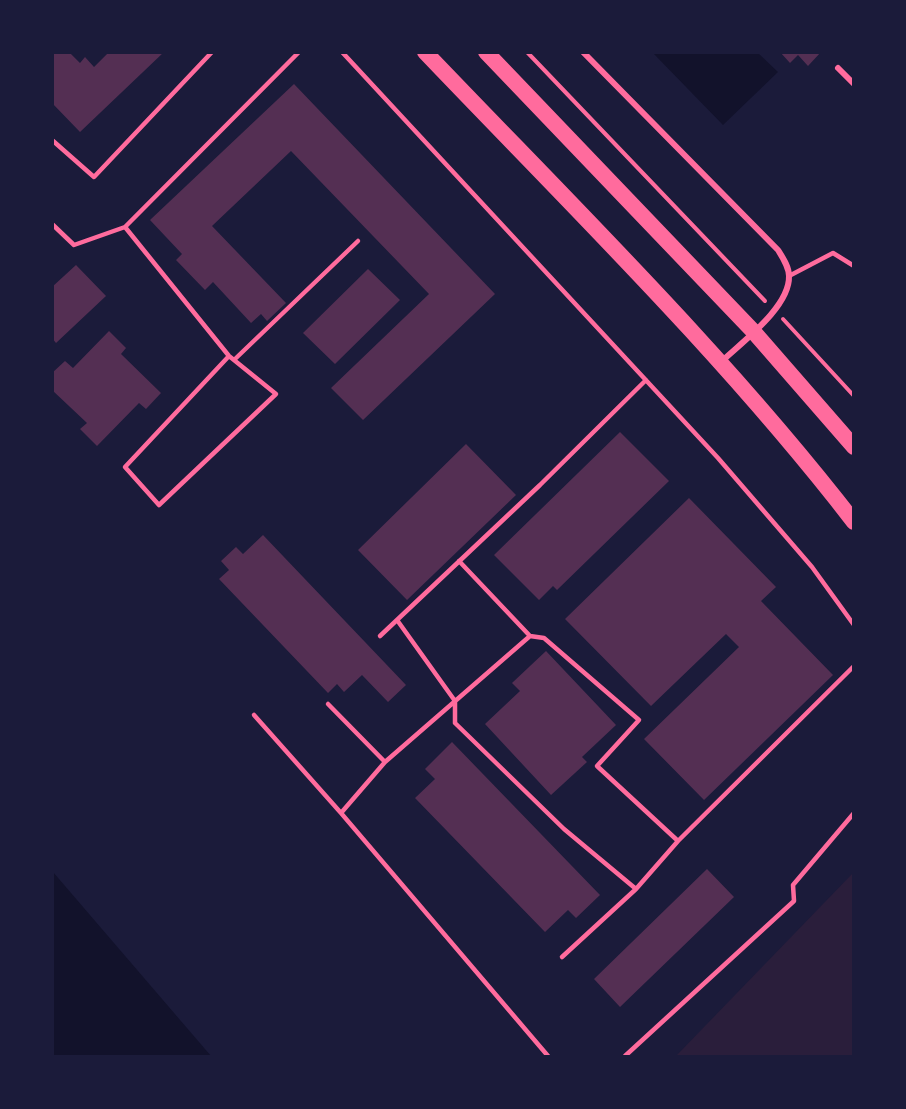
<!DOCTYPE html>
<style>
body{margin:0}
#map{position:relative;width:906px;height:1109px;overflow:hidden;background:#1b1b3a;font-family:"IBM Plex Sans",sans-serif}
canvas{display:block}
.frame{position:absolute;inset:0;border:54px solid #1b1b3a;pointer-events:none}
</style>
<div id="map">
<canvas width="906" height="1109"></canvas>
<div class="frame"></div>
</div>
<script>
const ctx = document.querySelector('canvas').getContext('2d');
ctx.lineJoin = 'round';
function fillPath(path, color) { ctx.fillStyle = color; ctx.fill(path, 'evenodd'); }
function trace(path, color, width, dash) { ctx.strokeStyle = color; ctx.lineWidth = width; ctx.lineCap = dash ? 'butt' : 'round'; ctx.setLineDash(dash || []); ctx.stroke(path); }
const green = new Path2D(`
 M853,873v183h-177z`);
const water = new Path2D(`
 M653,53h105l20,19 -55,53z
 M52,872h1l158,184h-158z`);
const building = new Path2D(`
 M52,52h17l11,11 5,-6 9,10 15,-15h55l-84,80 -28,-29z
 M780,52h41l-13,14 -10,-11 -8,8z
 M294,84l201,210 -132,126 -32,-32 98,-94 -138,-143 -79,75 74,77 -19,18 -6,-7 -10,9 -38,-41 -8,8 -29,-30 6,-6 -32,-34z
 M76,265l30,31 -50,47 -4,-5v-51z
 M368,269l32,31 -65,64 -32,-31z
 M109,331l17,17 -5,6 40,39 -15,16 -7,-6 -42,43 -17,-17 7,-6 -35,-33v-17l13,-12 8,7z
 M620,432l49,49 -112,109 -4,-4 -14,14 -45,-45z
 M466,444l50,51 -109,105 -49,-50z
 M689,498l87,89 -15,14 72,74 -129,125 -60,-61 95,-92 -13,-13 -75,72 -86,-87z
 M263,535l143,150 -18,17 -26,-27 -18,17 -7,-8 -9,9 -109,-114 10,-9 -8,-9 15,-14 7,7z
 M546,651l70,74 -34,32 5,5 -36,33 -66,-71 35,-33 -8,-8z
 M452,742l148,153 -24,23 -8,-8 -23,22 -130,-134 20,-19 -10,-10z
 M707,869l27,28 -114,110 -26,-28z`);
const path = new Path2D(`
 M527,52l238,249
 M783,319l71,77`);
const service = new Path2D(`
 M342,52l376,406 94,109 42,58
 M52,140l42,37 118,-125
 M52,224l22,21 51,-18
 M789,276l44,-23 21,13
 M229,356l-104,111 34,38 117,-111 -47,-38 -104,-129 174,-175
 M234,360l124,-119
 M397,620l58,81v22l109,106 72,60 42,-48 -81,-75 42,-46 -95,-82 -14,-2
 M380,636l160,-151 106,-105
 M328,704l57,58 145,-126 -71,-75
 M254,715l87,98 207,243
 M341,813l44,-51
 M678,841l176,-175
 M562,957l74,-68
 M625,1056l169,-155 -1,-16 61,-72`);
const minor = new Path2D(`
 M583,52l195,198c5,8 11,17 11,26 1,31 -47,66 -68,86
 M838,68l16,16`);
const trunk = new Path2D(`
 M425,52c146,153 299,302 429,470
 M486,52l267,279 101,116`);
fillPath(green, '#2a1e3b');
fillPath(water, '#12122b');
fillPath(building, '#542f53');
trace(path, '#ff6b9d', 4);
trace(service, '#ff6b9d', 4.5);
trace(minor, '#ff6b9d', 6);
trace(trunk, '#ff6b9d', 16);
</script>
